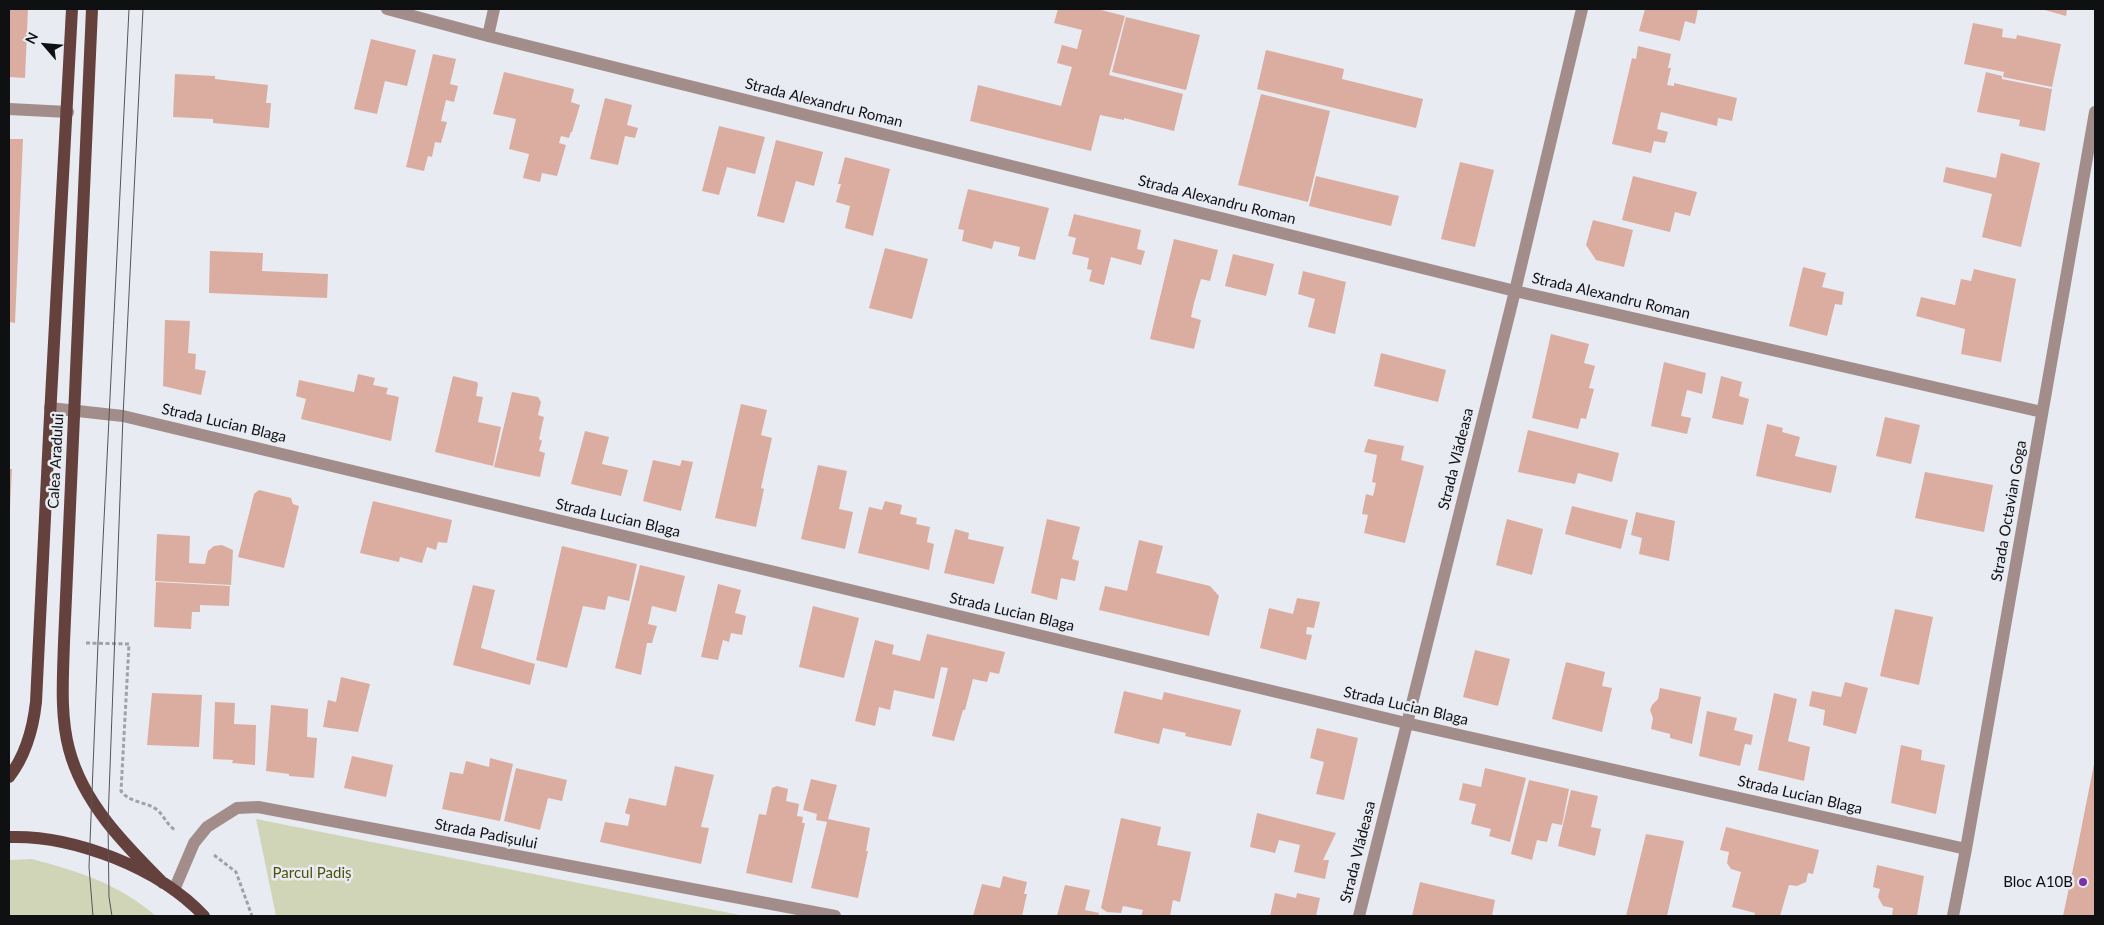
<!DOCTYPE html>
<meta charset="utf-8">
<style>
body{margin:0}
#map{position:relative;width:2104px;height:925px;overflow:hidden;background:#e9ebf2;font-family:Lato,sans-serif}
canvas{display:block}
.frame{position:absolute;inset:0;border:10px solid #0f1012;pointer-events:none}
.north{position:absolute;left:20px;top:20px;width:50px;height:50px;-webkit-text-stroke:4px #e9ebf2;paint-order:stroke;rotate:297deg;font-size:14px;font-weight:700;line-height:20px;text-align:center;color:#0f1012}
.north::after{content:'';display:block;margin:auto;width:18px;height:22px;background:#0f1012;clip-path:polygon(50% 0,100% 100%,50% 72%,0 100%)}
</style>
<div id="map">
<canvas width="2104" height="925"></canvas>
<div class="frame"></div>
<div class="north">N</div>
</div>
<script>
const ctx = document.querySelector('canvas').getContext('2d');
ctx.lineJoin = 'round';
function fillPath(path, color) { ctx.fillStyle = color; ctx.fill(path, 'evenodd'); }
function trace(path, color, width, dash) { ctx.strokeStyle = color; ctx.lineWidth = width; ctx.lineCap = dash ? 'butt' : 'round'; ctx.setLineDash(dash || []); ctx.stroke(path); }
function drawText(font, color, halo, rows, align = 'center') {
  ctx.font = font + ' Lato,sans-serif'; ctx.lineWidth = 5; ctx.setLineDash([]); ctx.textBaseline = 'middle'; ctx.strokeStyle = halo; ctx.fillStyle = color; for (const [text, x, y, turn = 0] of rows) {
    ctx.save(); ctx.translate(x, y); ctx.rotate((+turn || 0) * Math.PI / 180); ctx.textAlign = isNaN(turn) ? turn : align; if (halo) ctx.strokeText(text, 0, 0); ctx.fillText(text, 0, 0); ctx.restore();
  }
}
const green = new Path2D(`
 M256,819l489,97h-469z
 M32,859c48,13 85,24 124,57h-147v-56z`);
const building = new Path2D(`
 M9,9h19l-3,69 -16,-1z
 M1058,9h39l28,7 -16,59 74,19 -9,37 -50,-13v2l-24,-5 -9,36 -121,-30 8,-36 83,21 11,-39 -15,-4 5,-18 15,4 5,-19 -28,-7z
 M1645,9h53l-3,15 -10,-3 -5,20 -41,-10z
 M2041,9h26l-1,7z
 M1126,17l74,18 -14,55 -74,-18z
 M1973,23l30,6 -1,8 14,2 1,-4 44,9 -9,43 -49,-10 1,-5 -40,-8z
 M371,39l45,11 -9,36 -22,-5 -8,33 -23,-5z
 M1638,46l33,8 -3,14h3l-4,17 7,1v-3l63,15 -5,23 -14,-3 -1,8 -56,-14 -4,17 11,3 -3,11 -11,-2 -3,12 -39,-9 20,-86 4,1z
 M1266,50l78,19 -2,10 81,20 -7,29 -159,-39z
 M433,54l23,5 -6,25 8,2 -4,16 -8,-2 -5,21 6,1 -6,21 -6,-1 -3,15 -4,-1 -4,15 -18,-4z
 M504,72l70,17 -3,13 9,3 -8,27h-1l-2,6 -8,-2 -2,7 7,2 -9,31 -15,-3 -2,9 -17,-4 6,-24 -20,-5 7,-30 -23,-5z
 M1986,72l16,4v3l50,10 -7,42 -26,-5 1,-6 -43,-8z
 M175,74l40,2v3l53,6 -2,18h5l-2,25 -56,-5v-4l-40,-2z
 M1261,94l69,17 -22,91 -70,-17z
 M605,98l27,7 -5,20 11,3 -3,10 -10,-2 -7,29 -28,-6z
 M719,126l46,11 -10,37 -28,-7 -8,28 -17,-4z
 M9,139h14l-8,184 -6,-1z
 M776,140l47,12 -9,34 -18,-5 -12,42 -27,-7z
 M2001,153l39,10 -19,84 -39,-10 10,-43 -49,-12 3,-15 50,11z
 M845,157l45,12 -17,67 -28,-8 5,-22 -14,-4 5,-18h-3z
 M1460,162l34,8 -19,77 -34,-8z
 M1316,176l83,20 -8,30 -82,-20z
 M1633,176l64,16 -7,24 -15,-4 -5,20 -48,-12z
 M968,189l81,19 -14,52 -17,-4 2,-9 -26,-6 -2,8 -30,-8 2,-11 -6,-1z
 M1074,214l67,16 -4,19 8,2 -4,14 -30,-8 -7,28 -15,-4 3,-11 -5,-1 2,-11 -17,-4 4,-16 -8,-2z
 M1593,220l40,10 -9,37 -28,-7 -10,-15z
 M1174,239l44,11 -8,31 -9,-2 -7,24 -3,14 10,3 -7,29 -44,-10z
 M885,248l43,11 -16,60 -43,-11z
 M210,251l53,2 -1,18 66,3 -1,24 -118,-5z
 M1233,254l41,10 -8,32 -41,-10z
 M1803,267l23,6 -4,14 22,5 -2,13 -7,-1 -8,32 -38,-10z
 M1974,269l42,10 -15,83 -40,-8 4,-25 -49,-13 5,-19 34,8 6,-26 10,2z
 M1303,271l43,11 -11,52 -27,-7 7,-28 -17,-5z
 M165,320l25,1 -2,32 8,1 -1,15 11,2 -5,24 -38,-9z
 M1551,334l38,10 -5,19 11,3 -6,22 5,1 -8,30 -5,-1 -3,11 -46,-11z
 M1381,353l65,17 -8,32 -64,-16z
 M1664,362l42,11 -4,21 -15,-4 -6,26 10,2 -4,16 -36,-8z
 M358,374l17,4 -2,7 15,3 -2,6 13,3 -8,44 -90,-22 5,-20 -10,-3 3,-16 55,12z
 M453,376l24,6 1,2 -2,12 7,1 -5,25 23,5 -8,39 -58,-14z
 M1721,376l21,6 -3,14 10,3 -6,26 -31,-7z
 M512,392l26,5 3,5 -3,13 6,2 -5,22 3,2 -3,10 6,2 -5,24 -46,-10z
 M741,404l26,6 -6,25 11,3 -11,50 3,1 -8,38 -41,-9z
 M1885,417l35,8 -9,39 -35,-8z
 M1767,424l16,4 -1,4 18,5 -5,19 42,10 -6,27 -75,-17z
 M1528,430l91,23 -7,29 -34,-9 -3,11 -57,-12z
 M585,431l24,6 -7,27 26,6 -7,26 -50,-12z
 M1368,439l36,7 -3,14 23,6 -19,77 -41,-10 4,-18 -6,-1 4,-20 7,2 3,-13 -4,-1 5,-27 -13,-3z
 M653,460l27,6 2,-6 11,2 -12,49 -38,-10z
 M818,465l29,6 -8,38 14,3 -8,37 -44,-10z
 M9,469h3l-2,40h-1z
 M1925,472l68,13 -9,47 -69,-14z
 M259,490l32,8 2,6 6,2 -15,62 -46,-11 16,-63z
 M373,501l79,19 -5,23 -9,-1 -2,8 -9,-3 -5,16 -22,-6 -1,5 -39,-9z
 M885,501l17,4 -2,9 17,4 -1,6 14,3 -3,15 7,2 -5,26 -71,-17 11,-46 13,3z
 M1572,506l56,14 -7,29 -56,-15z
 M1636,512l39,9 -6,40 -30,-7 3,-16 -11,-3z
 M1047,519l33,8 -8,32 7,2 -4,20 -14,-3 -4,22 -26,-7z
 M1507,519l36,10 -11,46 -36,-10z
 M955,529l14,4 -1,6 36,8 -10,37 -50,-11z
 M157,534l33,2 -1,27 16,1 3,-13 6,-5 8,-1 11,5 -2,35 -76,-4z
 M1139,540l24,6 -7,27 54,13 9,10 -10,40 -110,-26 6,-24 22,5z
 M562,546l75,18 -8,37 -21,-5 -3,14 -22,-4 -16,62 -31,-8z
 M640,565l45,11 -9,36 -24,-6 -4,18 9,2 -5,17h-5l-6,32 -26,-7z
 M156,582l74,4 -1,20 -29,-1v7h-8l-1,17 -37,-2z
 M718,584l23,6 -6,23 11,3 -4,19 -11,-2 -2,9 -6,-2 -5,20 -17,-3z
 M473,585l22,5 -14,58 54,16 -5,21 -77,-20z
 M1297,598l23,4 -6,26 -7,-1 -1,7 6,1 -6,25 -46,-12 9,-40 24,6z
 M813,606l46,12 -15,60 -45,-11z
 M1895,609l38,8 -14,68 -39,-9z
 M927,634l78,18 -6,22 -9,-2 -3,10 -14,-3 -8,31h-2l-9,31 -22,-5 16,-68 -7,-1 -7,32 -40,-9 -4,20 -11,-3 -4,19 -20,-5 20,-81 19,5 -2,9 28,7z
 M1475,650l35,9 -12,47 -35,-9z
 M1566,662l39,10 -3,14 10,2 -10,44 -50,-13z
 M341,677l29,7 -12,48 -35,-5 5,-27 8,2z
 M1845,682l23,6 -12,46 -33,-9 2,-15 -16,-4 3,-15 29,6z
 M1660,688l41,9 -9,47 -22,-6v-4l-19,-5 2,-11 -3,-8 2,-5 6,-6z
 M1124,691l38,9 2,-8 77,18 -10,36 -46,-10 1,-3 -23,-5 -4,16 -45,-11z
 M152,693l50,2 -3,52 -52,-2z
 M1774,693l23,6 -9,42 22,6 -6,34 -46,-11z
 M215,702l20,1 -1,21 22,1 -1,40 -23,-2 1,-3 -20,-1z
 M271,705l37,4 -1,28 10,1 -3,40 -25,-2v-2l-23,-3z
 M1707,711l30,7 -3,12 19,5 -2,10 -6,-1 -5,22 -41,-10z
 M1317,728l41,10 -14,62 -28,-6 8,-32 -14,-4z
 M1901,745l21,5 -1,10 24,5 -9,49 -45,-11z
 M352,756l41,9 -7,32 -42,-9z
 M490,758l23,6 -13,57 -58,-12 8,-37 13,2 3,-13 23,6z
 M2094,764l1,152h-32l15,-71z
 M675,766l39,9 -13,52 8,1 -8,36 -101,-22 5,-20 23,4 2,-11 -5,-2 4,-15 37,8z
 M516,768l51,12 -5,21 -14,-3 -8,32 -36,-9z
 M1485,768l41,10 -16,64 -21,-6 2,-7 -20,-5 5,-20 -17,-4 4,-17 18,4z
 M811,779l26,6 -9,34 42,9 -4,23h2l-10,47 -47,-10 16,-66 -11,-2 1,-6 -14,-4z
 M1529,780l40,9 -7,36 -10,-2 -5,19 -10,-2 -5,20 -21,-6z
 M777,786l11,3 -2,12 13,3 -2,12 6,1 -1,6h3l-13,60 -46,-10 13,-59 7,1 6,-27z
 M1571,790l27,6 -7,31 10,2 -6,27 -37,-10z
 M1257,813l79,20 -13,27h6l-4,19 -31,-7 6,-27 -21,-5 -4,13 -25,-6z
 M1121,818l40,9 -4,18 34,7 -11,50 -7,-2 -3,16h-29l2,-6 -20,-4 -2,7 -14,-1 -6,-4z
 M1726,827l93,23 -6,24 -5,-1 -2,9 -9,4 -8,-1 -9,31h-26l1,-3 -23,-6 9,-35 -10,-3 -4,-6 2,-11 -9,-2z
 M1646,834l38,7 -17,75h-41z
 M1877,865l47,11 -7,40h-25l1,-8 -10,-2 -5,-9 2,-8 -7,-2z
 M1003,876l24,6 -3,12h3l-5,22h-49l9,-32 18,4z
 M1420,882l75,18 -3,16h-80z
 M1065,885l25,5 -5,20 14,3 -1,3h-41z
 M1275,893l21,5 1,-5 23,5 -4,18h-46z`);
const path = new Path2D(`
 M86,643l43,1 -8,147c9,12 23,10 35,18 8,6 11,16 19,21
 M214,855l22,17 16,44`);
const minor = new Path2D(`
 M387,9l101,27 1027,255 527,121
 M488,36l6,-27
 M9,109l59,3
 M50,408l73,8 1283,307 560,126
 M174,890l20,-47 13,-16 30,-19 21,-1 577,109
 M1359,916l156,-625 67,-282
 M1953,916l13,-67 129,-737`);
const major = new Path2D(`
 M92,9l-28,633c-1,35 -4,73 5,107 14,54 56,96 94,134
 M9,777c17,-22 24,-48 27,-75l13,-267 23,-426
 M9,837c65,-2 150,31 195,79`);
const tram = new Path2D(`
 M93,916l-4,-49 9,-224 31,-634
 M112,916l-3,-19 -1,-75 15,-406 20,-407`);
const markers = [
 [2083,882,5,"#7933a7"]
];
const streetNames = [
 ["Strada Alexandru Roman",824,103,14],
 ["Strada Alexandru Roman",1217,200,14],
 ["Strada Alexandru Roman",1611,296,13],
 ["Strada Lucian Blaga",224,423,13],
 ["Strada Vlădeasa",1456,459,-76],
 ["Calea Aradului",56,461,-87],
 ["Strada Octavian Goga",2009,511,-80],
 ["Strada Lucian Blaga",618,518,13],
 ["Strada Lucian Blaga",1012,612,13],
 ["Strada Lucian Blaga",1406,706,13],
 ["Strada Lucian Blaga",1800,795,13],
 ["Strada Padișului",486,834,11],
 ["Strada Vlădeasa",1358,852,-76]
];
const parkNames = [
 ["Parcul Padiș",312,873]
];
const poiNames = [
 ["Bloc A10B",2073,882]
];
fillPath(green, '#d1d5b7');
fillPath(building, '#dbada0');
trace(path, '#a0a2a7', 3, [4, 2.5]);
trace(minor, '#a28d8a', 12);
trace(major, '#64413d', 12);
trace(tram, '#545558', 1);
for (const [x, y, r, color] of markers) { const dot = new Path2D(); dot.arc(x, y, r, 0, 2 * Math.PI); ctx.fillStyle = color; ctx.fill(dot); trace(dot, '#e9ebf2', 2); }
drawText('15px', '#0f1012', '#e9ebf2', streetNames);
drawText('15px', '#4e510b', '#e9ebf2', parkNames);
drawText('15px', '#0f1012', '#e9ebf2', poiNames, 'right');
</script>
